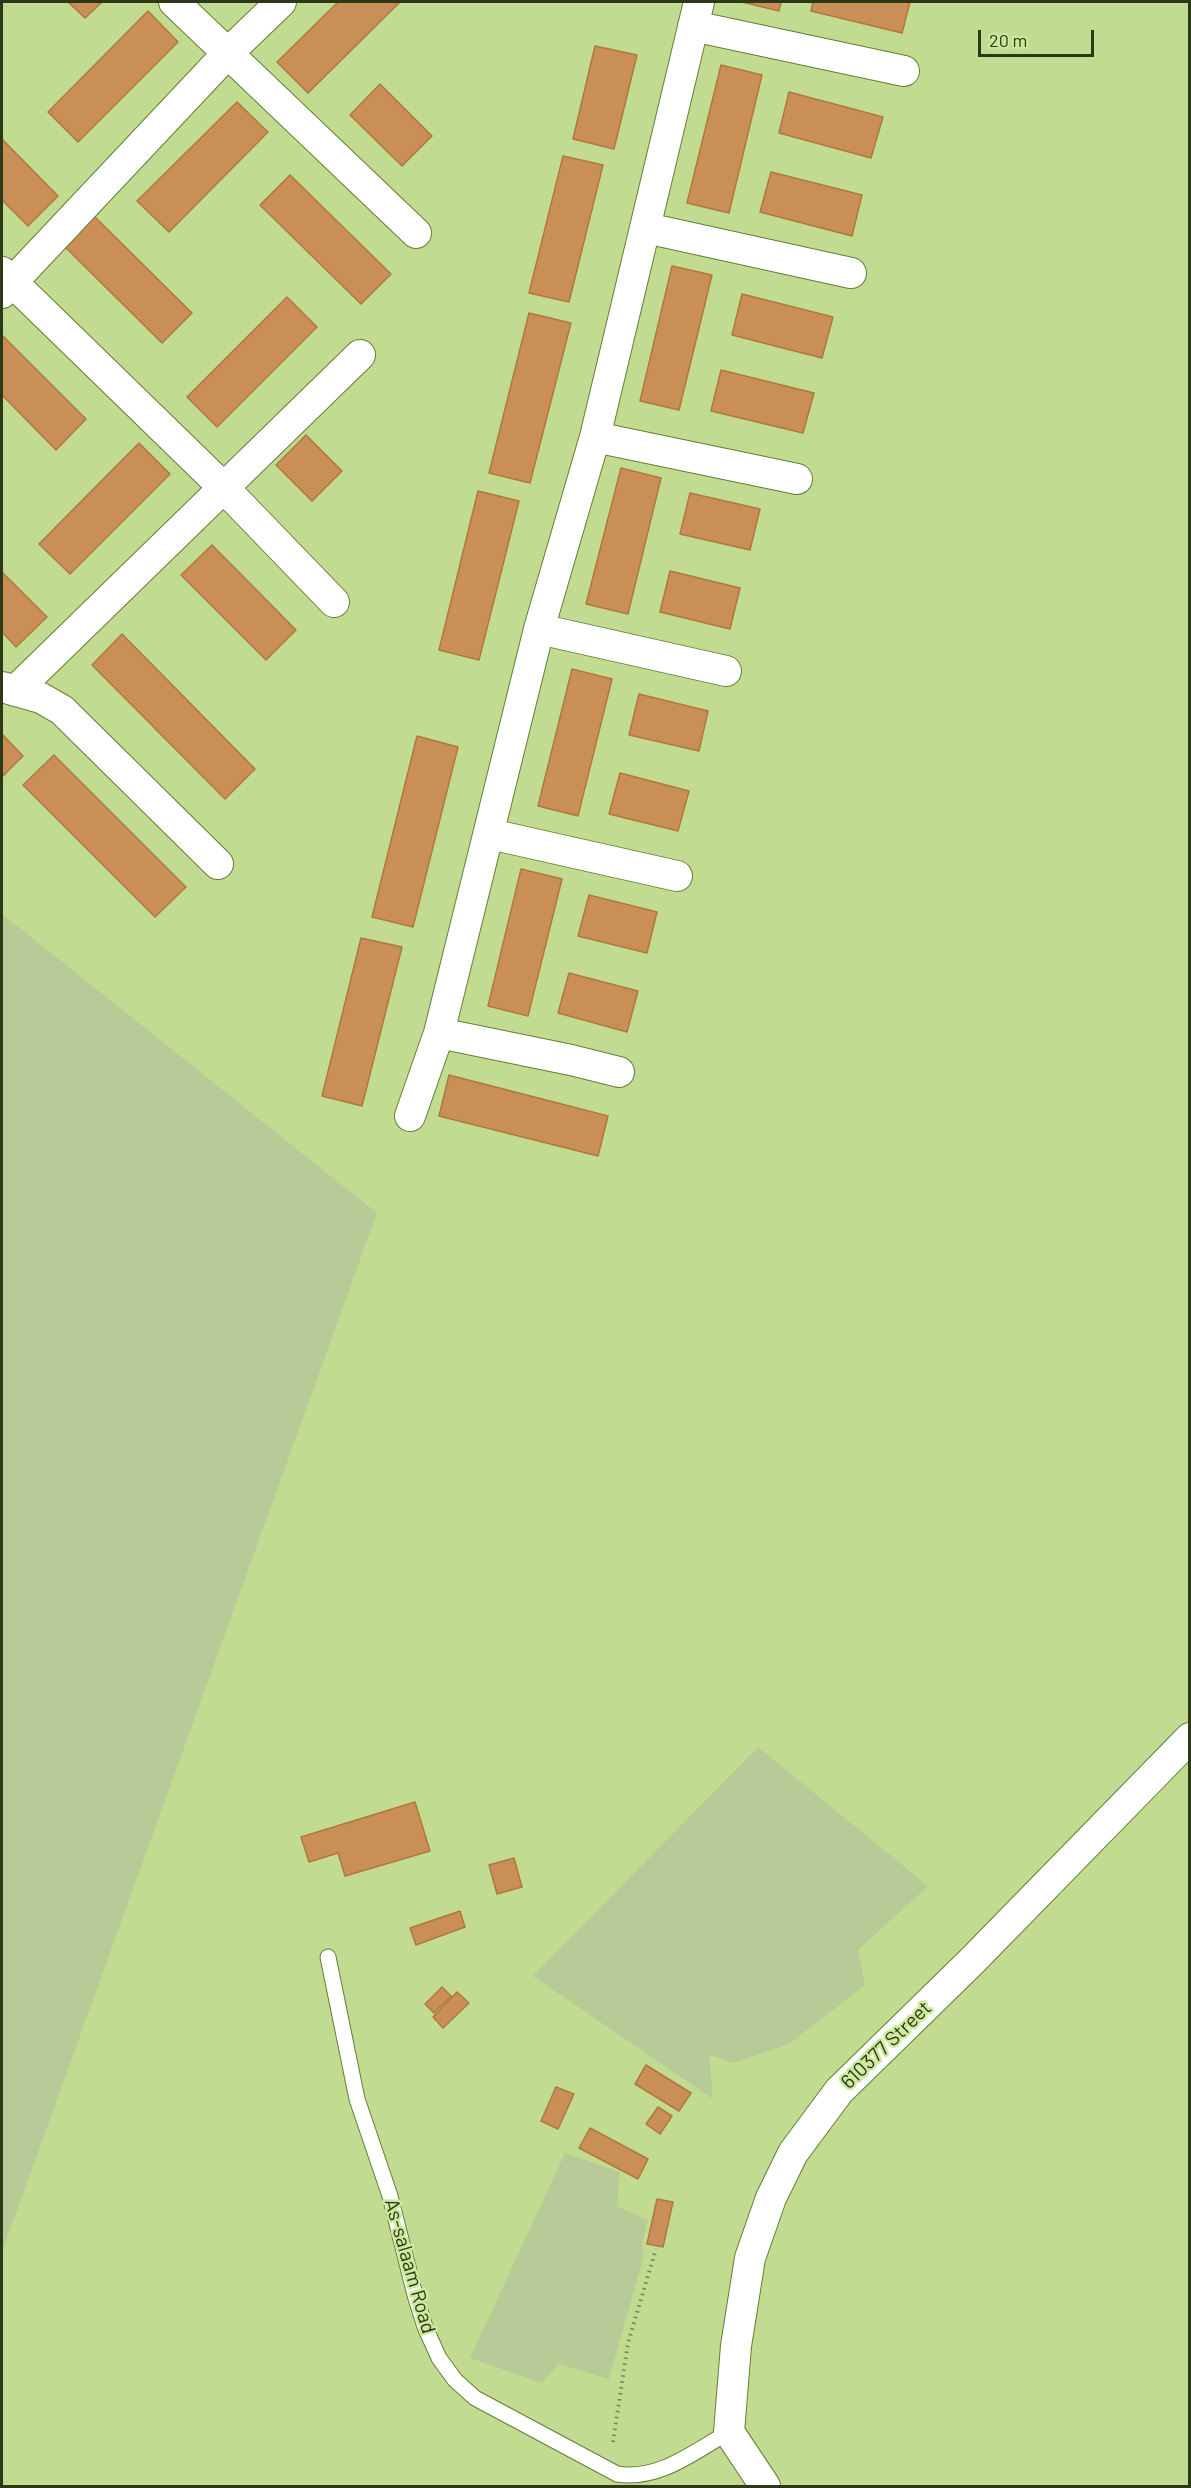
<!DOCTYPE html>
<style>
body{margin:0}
#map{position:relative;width:1191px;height:2488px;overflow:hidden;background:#c1dc91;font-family:Barlow,sans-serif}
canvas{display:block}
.frame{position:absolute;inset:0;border:3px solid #2d3819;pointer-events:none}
.scale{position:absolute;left:978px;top:30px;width:116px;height:27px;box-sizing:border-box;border:3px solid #2d3819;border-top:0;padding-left:8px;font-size:18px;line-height:21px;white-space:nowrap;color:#2d3819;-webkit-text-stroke:4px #cde99d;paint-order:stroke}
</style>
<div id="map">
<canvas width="1191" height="2488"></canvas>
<div class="frame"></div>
<div class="scale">20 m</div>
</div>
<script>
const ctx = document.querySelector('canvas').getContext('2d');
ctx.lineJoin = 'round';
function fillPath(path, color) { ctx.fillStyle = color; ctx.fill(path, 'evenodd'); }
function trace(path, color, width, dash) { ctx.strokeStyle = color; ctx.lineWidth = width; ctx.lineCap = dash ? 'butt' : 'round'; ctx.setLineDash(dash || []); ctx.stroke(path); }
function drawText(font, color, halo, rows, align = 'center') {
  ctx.font = font + ' Barlow,sans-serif'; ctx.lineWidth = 5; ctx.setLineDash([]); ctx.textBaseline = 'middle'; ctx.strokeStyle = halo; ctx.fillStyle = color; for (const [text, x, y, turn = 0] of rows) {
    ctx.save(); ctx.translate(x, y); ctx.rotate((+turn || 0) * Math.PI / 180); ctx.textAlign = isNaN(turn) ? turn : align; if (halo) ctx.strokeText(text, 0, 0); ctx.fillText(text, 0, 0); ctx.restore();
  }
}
const green = new Path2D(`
 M2,914l375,299 -375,1039z
 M758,1747l170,139 -70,64 7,35 -76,59 -55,19 -25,-8 4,44 -180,-123z
 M565,2153l55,19 -3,34 31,14 -6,24 2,11 -35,124 -51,-15 -16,19 -72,-25z`);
const building = new Path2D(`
 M68,2h34l-17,16z
 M338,2h62l-92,91 -31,-31z
 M742,2h39l-2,9z
 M813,2h97l-8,31 -91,-22z
 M148,11l30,31 -100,100 -30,-30z
 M595,46l42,9 -23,94 -41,-10z
 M721,65l41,10 -33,138 -42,-10z
 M380,84l52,52 -30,30 -52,-51z
 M789,92l94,25 -12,41 -92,-25z
 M237,102l31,30 -99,100 -32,-31z
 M2,139l56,57 -30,30 -26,-26z
 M563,156l40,9 -34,137 -40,-9z
 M771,172l91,23 -10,41 -92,-24z
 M290,175l101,99 -30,30 -101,-99z
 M92,214l100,99 -30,30 -100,-99z
 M672,266l40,9 -33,135 -39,-9z
 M742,294l91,23 -11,41 -90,-23z
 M287,297l30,30 -100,100 -30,-30z
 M529,313l42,10 -41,160 -41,-10z
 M2,335l84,84 -30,31 -54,-55z
 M721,370l93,23 -11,40 -92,-22z
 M306,435l36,36 -30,30 -36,-36z
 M139,443l31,31 -100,100 -31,-30z
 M621,468l40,10 -33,136 -42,-10z
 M478,491l41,10 -40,159 -40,-10z
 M690,493l70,16 -10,41 -70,-16z
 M212,545l84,85 -30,30 -85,-85z
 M670,571l70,17 -10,41 -70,-17z
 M2,572l45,45 -31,30 -14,-15z
 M122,634l133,135 -30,30 -133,-134z
 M572,669l40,10 -34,137 -40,-10z
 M639,694l69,17 -9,40 -70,-16z
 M2,734l21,22 -21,21z
 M417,736l41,11 -45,180 -41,-10z
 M54,755l132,132 -31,30 -132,-132z
 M620,773l69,18 -11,40 -69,-17z
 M521,869l41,10 -34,137 -40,-10z
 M589,895l68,17 -10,41 -69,-17z
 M361,938l41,9 -40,159 -40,-10z
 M569,973l69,18 -11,41 -69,-19z
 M449,1075l159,41 -10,40 -159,-40z
 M415,1802l15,49 -85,25 -7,-23 -29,9 -8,-25z
 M514,1858l8,29 -25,7 -8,-29z
 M460,1911l5,16 -49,18 -6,-17z
 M442,1987l9,9 -17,17 -9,-9z
 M457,1992l12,11 -26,25 -10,-11z
 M646,2065l45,28 -12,18 -44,-27z
 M556,2087l18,7 -16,35 -17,-8z
 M658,2107l14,9 -12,18 -14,-10z
 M590,2128l58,31 -10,20 -59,-31z
 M657,2199l16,3 -10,45 -16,-3z`);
const path = new Path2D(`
 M613,2442l15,-99 28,-94`);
const service = new Path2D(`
 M328,1957l29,142 33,97 25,99 10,32 14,31 16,22 20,18 142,76c42,7 78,-23 112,-42`);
const minor = new Path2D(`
 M174,2l242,231
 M693,26l211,45
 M646,228l205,45
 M2,272l221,215 111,115
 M2,293l225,-239 54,-52
 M595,437l202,42
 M539,629l187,42
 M2,687l39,11 21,12 156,154
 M15,691l345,-336
 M490,834l187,42
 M439,1033l132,27 48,12
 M410,1116l29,-83 100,-404 56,-192 104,-435
 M765,2486l-36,-54 7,-86 14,-88 21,-60 22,-45 46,-62 133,-130 218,-223`);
const streetNames = [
 ["610377 Street",886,2045,-44],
 ["As-salaam Road",410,2266,74]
];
fillPath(green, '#b7ca97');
fillPath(building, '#c98f56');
trace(building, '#b0783e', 1.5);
trace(service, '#667d35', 17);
trace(minor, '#667d35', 32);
trace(path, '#758854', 4, [1.5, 4.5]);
trace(service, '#fff', 15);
trace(minor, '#fff', 30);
drawText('20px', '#2d3819', '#cde99d', streetNames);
</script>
